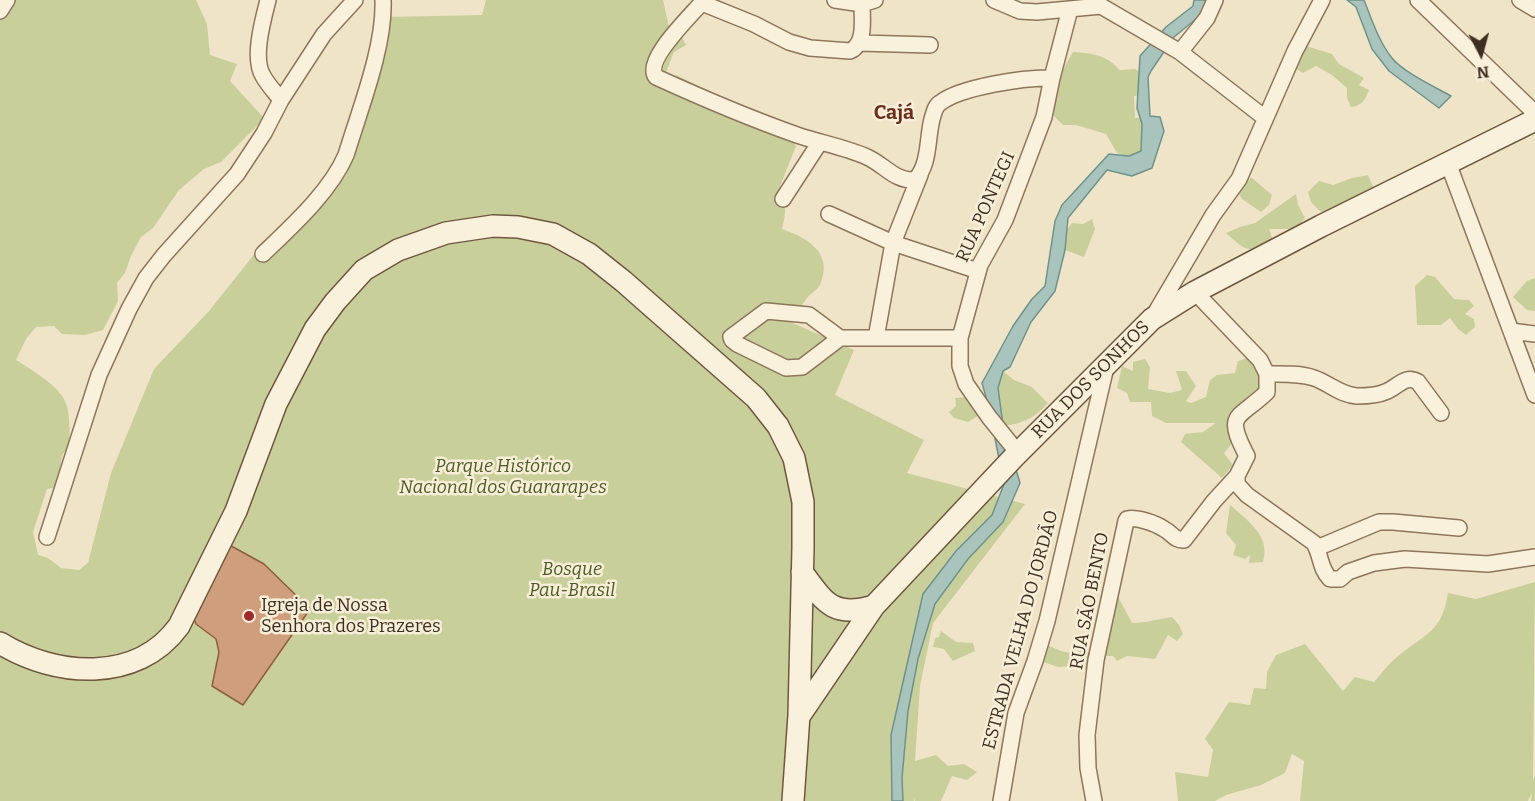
<!DOCTYPE html>
<meta charset="utf-8">
<style>
body{margin:0}
#map{position:relative;width:1535px;height:801px;overflow:hidden;background:#f0e4c8;font-family:Bitter,serif}
canvas{display:block}
.north{position:absolute;left:1451px;top:24px;width:60px;height:60px;-webkit-text-stroke:4px #f7eed8;paint-order:stroke;rotate:174deg;font-size:16px;font-weight:700;line-height:24px;text-align:center;color:#3d2e20}
.north::after{content:'';display:block;margin:auto;width:21px;height:27px;background:#3d2e20;clip-path:polygon(50% 0,100% 100%,50% 72%,0 100%)}
</style>
<div id="map">
<canvas width="1535" height="801"></canvas>
<div class="north">N</div>
</div>
<script>
const ctx = document.querySelector('canvas').getContext('2d');
ctx.lineJoin = 'round';
function fillPath(path, color) { ctx.fillStyle = color; ctx.fill(path, 'evenodd'); }
function trace(path, color, width, dash) { ctx.strokeStyle = color; ctx.lineWidth = width; ctx.lineCap = dash ? 'butt' : 'round'; ctx.setLineDash(dash || []); ctx.stroke(path); }
function drawText(font, color, halo, rows, align = 'center') {
  ctx.font = font + ' Bitter,serif'; ctx.lineWidth = 5; ctx.setLineDash([]); ctx.textBaseline = 'middle'; ctx.strokeStyle = halo; ctx.fillStyle = color; for (const [text, x, y, turn = 0] of rows) {
    ctx.save(); ctx.translate(x, y); ctx.rotate((+turn || 0) * Math.PI / 180); ctx.textAlign = isNaN(turn) ? turn : align; if (halo) ctx.strokeText(text, 0, 0); ctx.fillText(text, 0, 0); ctx.restore();
  }
}
const green = new Path2D(`
 M0,0h196l11,24 3,31 27,9 -7,17 33,36 -4,7 -38,38 -17,7 -25,21 -26,38 -12,9 -10,19 -6,17 -8,10 1,18 -15,29 -18,5 -23,-1 -8,-8 -18,1 -10,12 -10,21c13,8 41,25 48,39 7,13 5,32 6,47l-8,9 -4,32 -11,2 -14,43 5,23 10,3 13,10 18,2 9,-7 23,-90 43,-104 55,-58 51,-64 21,-4 54,-66 49,-160 98,-2 4,-15h177l6,27 9,3 8,15 -12,7 -9,23 13,1 108,52 10,18 -19,48c12,11 8,21 5,35 26,9 52,24 38,56 -3,5 -10,9 -13,13 -5,6 -8,14 -11,21l-8,2 66,29 -19,45 89,45 -17,33 118,31 -92,119 -13,63 -5,75 21,-6 12,11 16,-2 13,8 -10,8 -15,-4 -11,25h-26l-1,-3v3h-914z
 M1303,45l29,9 7,10 25,14 -5,7 10,5c-4,10 -7,16 -18,17l-4,-9v-10l-15,-13 -16,-9 -13,7 -8,-5z
 M1073,52c18,1 35,3 46,18l16,-1 13,8v17l-14,2 1,22 21,-2 8,15 -8,25h-28l-11,-3 -11,-19 -30,-9h-13l-12,-12 5,-32z
 M1368,175l6,14 -35,18 -18,5 -10,-10 -3,-10 11,-11 14,4 19,-7z
 M1252,178l20,17 -3,10 -8,7 -19,-13 -4,-7 4,-12z
 M1296,194l2,11 7,13 -9,11h-27l4,11c-25,14 -26,12 -47,-7l14,-6 15,-4z
 M1092,219l3,10 -11,28 -19,-7 2,-20 5,-7 11,1z
 M1427,275l8,2 19,22 15,1 5,6 -9,8 9,5 1,8 -9,8 -8,-6 -8,-11 -9,7h-24l-2,-39z
 M1535,278v33l-8,-1 -14,-13 14,-16z
 M1247,358l12,9 2,25c-25,10 -33,22 -27,49l-10,12 9,12 -11,13 -41,-36 4,-8 18,-2 13,-9h-50l-14,-7 -1,-14h-21l-3,-9 -10,-5 5,-22 11,5v-9l12,-3 5,8 -2,22 22,4 12,-3 -6,-19h10l10,15 -10,15 5,2 15,-6 4,-17 7,-5 18,-2 3,-12z
 M1003,371l11,9 18,7 16,16c-11,13 -27,23 -45,22l-5,-37z
 M969,397l12,17 -13,8 -14,-4 -5,-6 7,-6 -1,-8z
 M1230,505c18,16 41,31 33,57l-14,1 1,-8 -5,4 -12,-4 3,-10 -10,-12z
 M1535,582l-2,198 2,-4v25h-4l1,-8 -4,8h-228l4,-40 -12,-7 -7,19 -24,12 -35,10 -11,6h-37l-3,-29 33,5 5,-27 -8,-11 24,-37 21,3 4,-17 12,1 1,-17 9,-17 29,-11 38,47 12,-14 19,5c7,-8 14,-18 23,-25 27,-23 45,-24 51,-64l28,6z
 M1116,593l16,30c14,0 26,-4 40,-6l7,8 4,9 -6,7 -9,-6 -13,24 -28,-3 -10,5 -4,-5h-9z
 M941,631l15,11 17,1 2,8 -22,10 -9,-12 -11,-2 2,-9 4,-1z
 M1043,644c14,4 25,13 39,6l11,4 -3,17 -18,-5 -14,1 -20,-7z`);
const water = new Path2D(`
 M1194,0h12v7l-10,12 -22,18 -23,34 -3,6 2,39 10,1 4,14 -12,37 -20,8 -25,-6 -39,48 -3,32 -10,41 -24,31 -21,45 -7,4 -5,17 5,37 17,58 -17,39 -35,37 -33,45 -17,55 -10,52 -6,67 1,23h-11l-1,-66 32,-141 33,-43 36,-36 12,-31 -15,-76 -7,-25 31,-57 19,-27 13,-13 10,-65 7,-16 47,-51 20,2 12,-5 1,-27 -5,-16 3,-52 26,-29 27,-21z
 M1347,0h17c8,20 15,42 28,58 11,14 43,29 59,38l-12,12 -50,-37 -17,-22 -16,-42z`);
const building = new Path2D(`
 M224,542l40,22 46,45 -67,96 -31,-19 7,-34 -3,-13 -20,-15 -7,-18z`);
const minor = new Path2D(`
 M268,0c-5,20 -16,58 -5,76 5,9 12,16 18,24
 M704,0c-11,14 -61,60 -48,77 46,21 93,41 141,58 23,8 48,12 70,22 18,8 27,24 48,23 15,-15 12,-42 17,-61 2,-6 3,-13 8,-16 20,-16 86,-26 112,-25
 M835,0l27,4 13,-4
 M994,0l26,11 17,1 64,-6
 M1418,0l117,113
 M1520,0l15,9
 M702,3l52,21 35,18 21,6 40,3c16,-7 12,-32 12,-47
 M1101,6l79,46 85,66
 M0,11l7,-11
 M860,43l70,2
 M1180,52l27,-34 8,-18
 M1448,163l87,232
 M783,199l37,-57
 M829,214l64,29 85,28
 M263,254c29,-28 67,-62 83,-99 14,-46 39,-109 37,-155
 M1195,292l65,68 7,14v18c-29,28 -43,20 -20,64l-10,20v8l10,11 67,48c8,14 5,24 16,36h10l8,-7 26,-9 31,-4 83,5 47,-7
 M1153,317l60,-102 26,-36 56,-128 27,-51
 M1511,331l24,3
 M840,338l-38,29 -16,1 -49,-24 -5,-4 -1,-3 35,-26 43,4 31,23h120
 M876,338l17,-95 27,-68
 M1267,374c15,0 32,-1 47,4 15,5 26,17 43,18 9,0 19,0 28,-4 12,-4 20,-18 33,-10l23,31
 M1018,453l-29,-36 -23,-33 -6,-18v-28l20,-73 25,-45 39,-103 8,-39 18,-69
 M47,537l52,-162 30,-66 17,-31 18,-23 73,-81 27,-41 17,-33 43,-66 31,-34
 M1317,548l62,-26h14l66,6
 M1001,801l15,-88 19,-52 12,-40 59,-254
 M1094,801l-6,-33 -1,-33 9,-75 30,-139 1,-2c10,-2 28,4 37,10 8,4 11,12 20,11l30,-39 23,-25`);
const secondary = new Path2D(`
 M802,572c23,31 31,46 72,34
 M0,643c55,34 137,41 179,-17l57,-115 40,-107 39,-75 20,-27 29,-32 34,-20 48,-17 47,-7 25,1 35,7 36,20 34,27 133,117 22,28 16,32 9,44v46l-4,167 -6,86
 M800,715l74,-109 140,-149 138,-138 43,-27 126,-66 214,-106`);
const markers = [
 [249,616,6,"#9e2a2b"]
];
const streetNames = [
 ["RUA PONTEGI",986,207,-66],
 ["RUA DOS SONHOS",1091,380,-45],
 ["RUA SÃO BENTO",1090,601,-79],
 ["ESTRADA VELHA DO JORDÃO",1021,630,-75]
];
const parkNames = [
 ["Parque Histórico",503,467],
 ["Nacional dos Guararapes",503,488],
 ["Bosque",572,570],
 ["Pau-Brasil",572,591]
];
const poiNames = [
 ["Igreja de Nossa",261,606],
 ["Senhora dos Prazeres",261,627]
];
const neighbourhoodNames = [
 ["Cajá",894,113]
];
fillPath(green, '#c9cf9b');
fillPath(water, '#a9c4bc');
trace(water, '#6f938a', 1.5);
fillPath(building, '#cf9f7d');
trace(building, '#8d5f41', 1.5);
trace(minor, '#8d765c', 18);
trace(secondary, '#6f573f', 24);
trace(minor, '#faf1dc', 15);
trace(secondary, '#faf1dc', 21);
for (const [x, y, r, color] of markers) { const dot = new Path2D(); dot.arc(x, y, r, 0, 2 * Math.PI); ctx.fillStyle = color; ctx.fill(dot); trace(dot, '#f7eed8', 2); }
drawText('18px', '#3d2e20', '#f7eed8', streetNames);
drawText('italic 18px', '#4d5a26', '#f7eed8', parkNames);
drawText('18px', '#3d2e20', '#f7eed8', poiNames, 'left');
drawText('bold 20px', '#6b2e1e', '#f7eed8', neighbourhoodNames);
</script>
